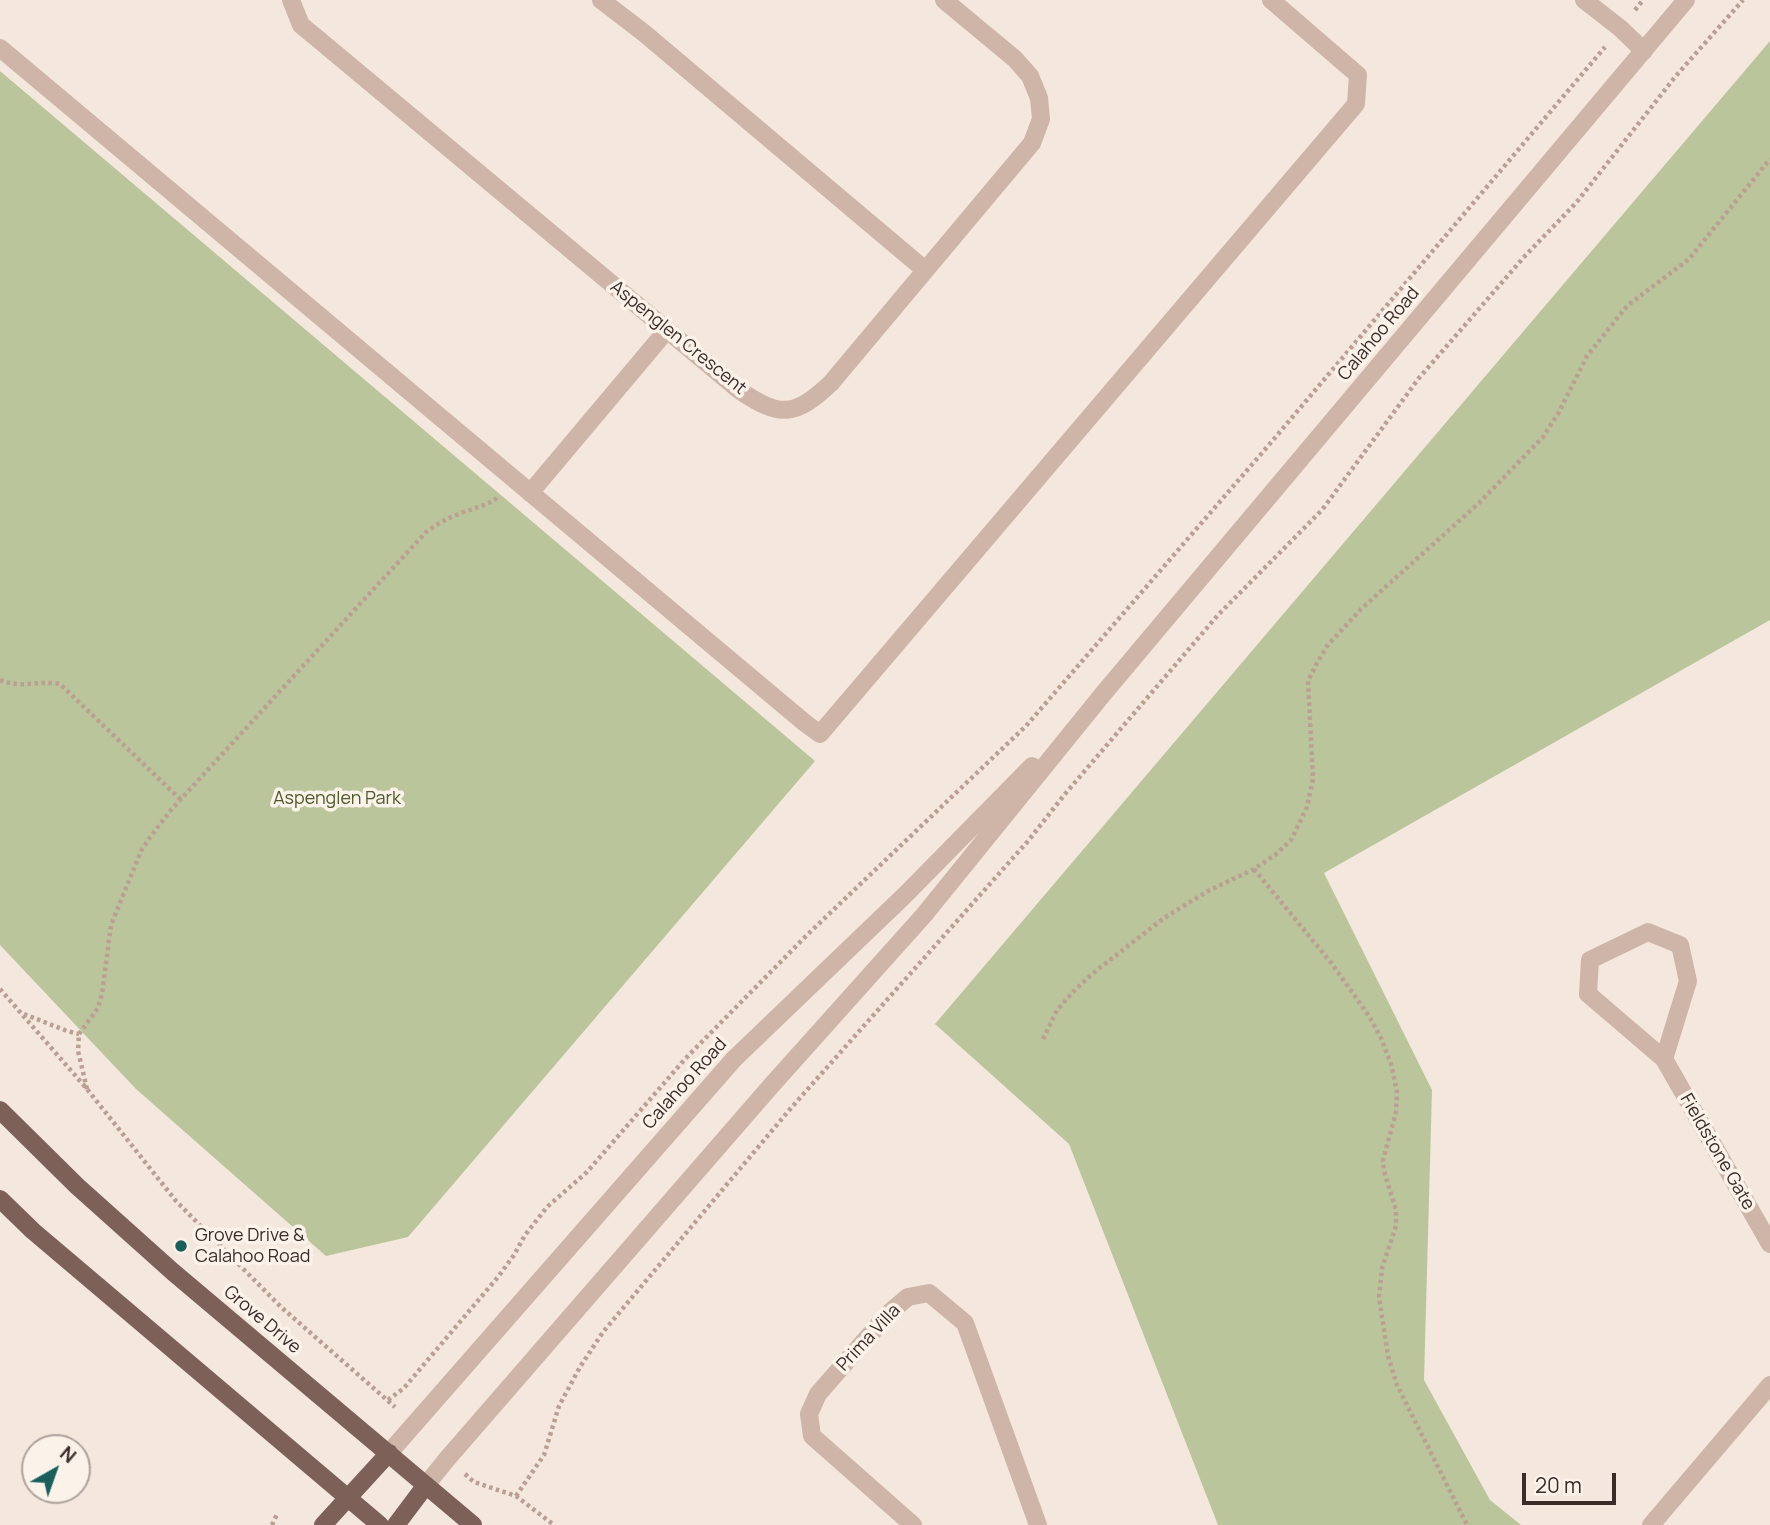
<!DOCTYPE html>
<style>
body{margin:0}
#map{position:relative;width:1770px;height:1525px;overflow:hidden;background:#f4e7dd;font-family:Manrope,sans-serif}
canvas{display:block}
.north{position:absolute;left:21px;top:1434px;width:70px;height:70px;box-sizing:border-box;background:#fbf2ea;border:2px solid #aea39d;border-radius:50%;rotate:40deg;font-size:19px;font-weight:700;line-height:28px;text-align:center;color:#3a2c29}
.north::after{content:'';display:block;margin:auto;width:24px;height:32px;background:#1b5f5d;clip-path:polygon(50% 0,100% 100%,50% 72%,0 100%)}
.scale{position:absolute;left:1522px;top:1473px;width:94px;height:32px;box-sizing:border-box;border:4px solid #3a2c29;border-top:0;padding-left:9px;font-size:21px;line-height:24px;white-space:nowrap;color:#3a2c29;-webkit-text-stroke:5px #fbf2ea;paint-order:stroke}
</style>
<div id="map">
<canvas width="1770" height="1525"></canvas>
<div class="north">N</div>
<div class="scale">20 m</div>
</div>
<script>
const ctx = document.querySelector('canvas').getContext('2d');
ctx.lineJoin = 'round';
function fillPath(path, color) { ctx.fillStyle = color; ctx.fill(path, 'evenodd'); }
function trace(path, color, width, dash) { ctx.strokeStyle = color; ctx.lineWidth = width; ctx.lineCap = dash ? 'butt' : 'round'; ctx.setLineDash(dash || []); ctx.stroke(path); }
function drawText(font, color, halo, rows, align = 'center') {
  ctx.font = font + ' Manrope,sans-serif'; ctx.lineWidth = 7; ctx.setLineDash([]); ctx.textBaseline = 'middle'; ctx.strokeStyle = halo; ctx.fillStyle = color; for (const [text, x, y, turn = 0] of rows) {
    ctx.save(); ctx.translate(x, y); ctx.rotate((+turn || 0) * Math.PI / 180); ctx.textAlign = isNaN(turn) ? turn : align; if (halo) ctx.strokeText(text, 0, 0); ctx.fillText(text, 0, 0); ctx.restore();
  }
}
const green = new Path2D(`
 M1770,41v579l-446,253 108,217 -8,290 66,120 31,25h-303l-149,-381 -134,-120z
 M0,71l815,690 -407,476 -82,19 -190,-167 -136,-144z`);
const path = new Path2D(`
 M1635,10l8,-10
 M0,680c23,9 37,0 60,4l121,116
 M1254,869l78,95 37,52 12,22 10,26 6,28 -1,20 -13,48 1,11 12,39v16l-14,42 -3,29 6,39 3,20 9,29 70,140
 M0,989l87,100 89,112 105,106 114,100
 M24,1014l43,17 12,3
 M1043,1039l14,-29 17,-19 18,-17 72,-56 44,-27 46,-22 21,-14 16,-15 16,-33 6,-28 -5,-98 9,-18 10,-17 34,-37 118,-106 64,-66 16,-25 28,-56 40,-50 62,-47 81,-100
 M87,1089l-9,-38 1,-17 19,-26 4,-14 9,-69 30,-74 10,-15 19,-25 256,-279c11,-8 22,-14 35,-19 13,-5 25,-7 36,-15
 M388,1400l16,-12 94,-111 16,-22 11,-20 22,-28 40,-35 98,-113 123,-125 218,-208 242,-280 337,-399
 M465,1474l9,8 42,14 38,29
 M516,1496l28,-41 15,-49 21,-39 23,-35 188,-224 237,-267 37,-47 153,-179 104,-105 97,-132 105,-121 52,-54 99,-126 68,-77
 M272,1525l5,-11`);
const minor = new Path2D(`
 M291,0l10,25 17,14 421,351c41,28 56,27 92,-7l201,-240 9,-24 -2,-21 -9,-22 -15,-17 -71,-59
 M601,0l43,33 281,237
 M1584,0l36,28 24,23
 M0,48l805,675 15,11 536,-630 2,-29 -87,-75
 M530,493l137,-163
 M1664,1059l24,-78 -8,-36 -32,-13 -58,28 -2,34 76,65 106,185
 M389,1453l345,-394 171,-164 127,-129
 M426,1485l21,-26 323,-372 154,-172 179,-221 583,-694
 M913,1525l-101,-89 -3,-22 9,-20 71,-81 19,-16 21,-4 36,30 73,202
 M1651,1525l119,-140`);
const major = new Path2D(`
 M0,1110l77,76 96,86 300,253
 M0,1199l33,32 347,294
 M323,1525l66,-72
 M396,1525l30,-40`);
const markers = [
 [181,1246,7,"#1b5f5d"]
];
const streetNames = [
 ["Calahoo Road",1379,334,-50],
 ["Aspenglen Crescent",678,338,39],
 ["Calahoo Road",685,1084,-48],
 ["Fieldstone Gate",1717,1152,60],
 ["Grove Drive",262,1320,40],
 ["Prima Villa",869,1338,-47]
];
const parkNames = [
 ["Aspenglen Park",337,799]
];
const poiNames = [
 ["Grove Drive &",195,1236],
 ["Calahoo Road",195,1257]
];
fillPath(green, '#bbc59c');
trace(path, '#ba9f92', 4.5, [3.5, 3.5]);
trace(minor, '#ceb5a8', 18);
trace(major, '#7d6159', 18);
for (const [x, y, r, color] of markers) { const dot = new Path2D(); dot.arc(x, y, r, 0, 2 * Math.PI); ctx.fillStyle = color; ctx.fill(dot); trace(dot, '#fbf2ea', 2.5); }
drawText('18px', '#3a2c29', '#fbf2ea', streetNames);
drawText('18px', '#4e5a2a', '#fbf2ea', parkNames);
drawText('18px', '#3a2c29', '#fbf2ea', poiNames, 'left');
</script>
